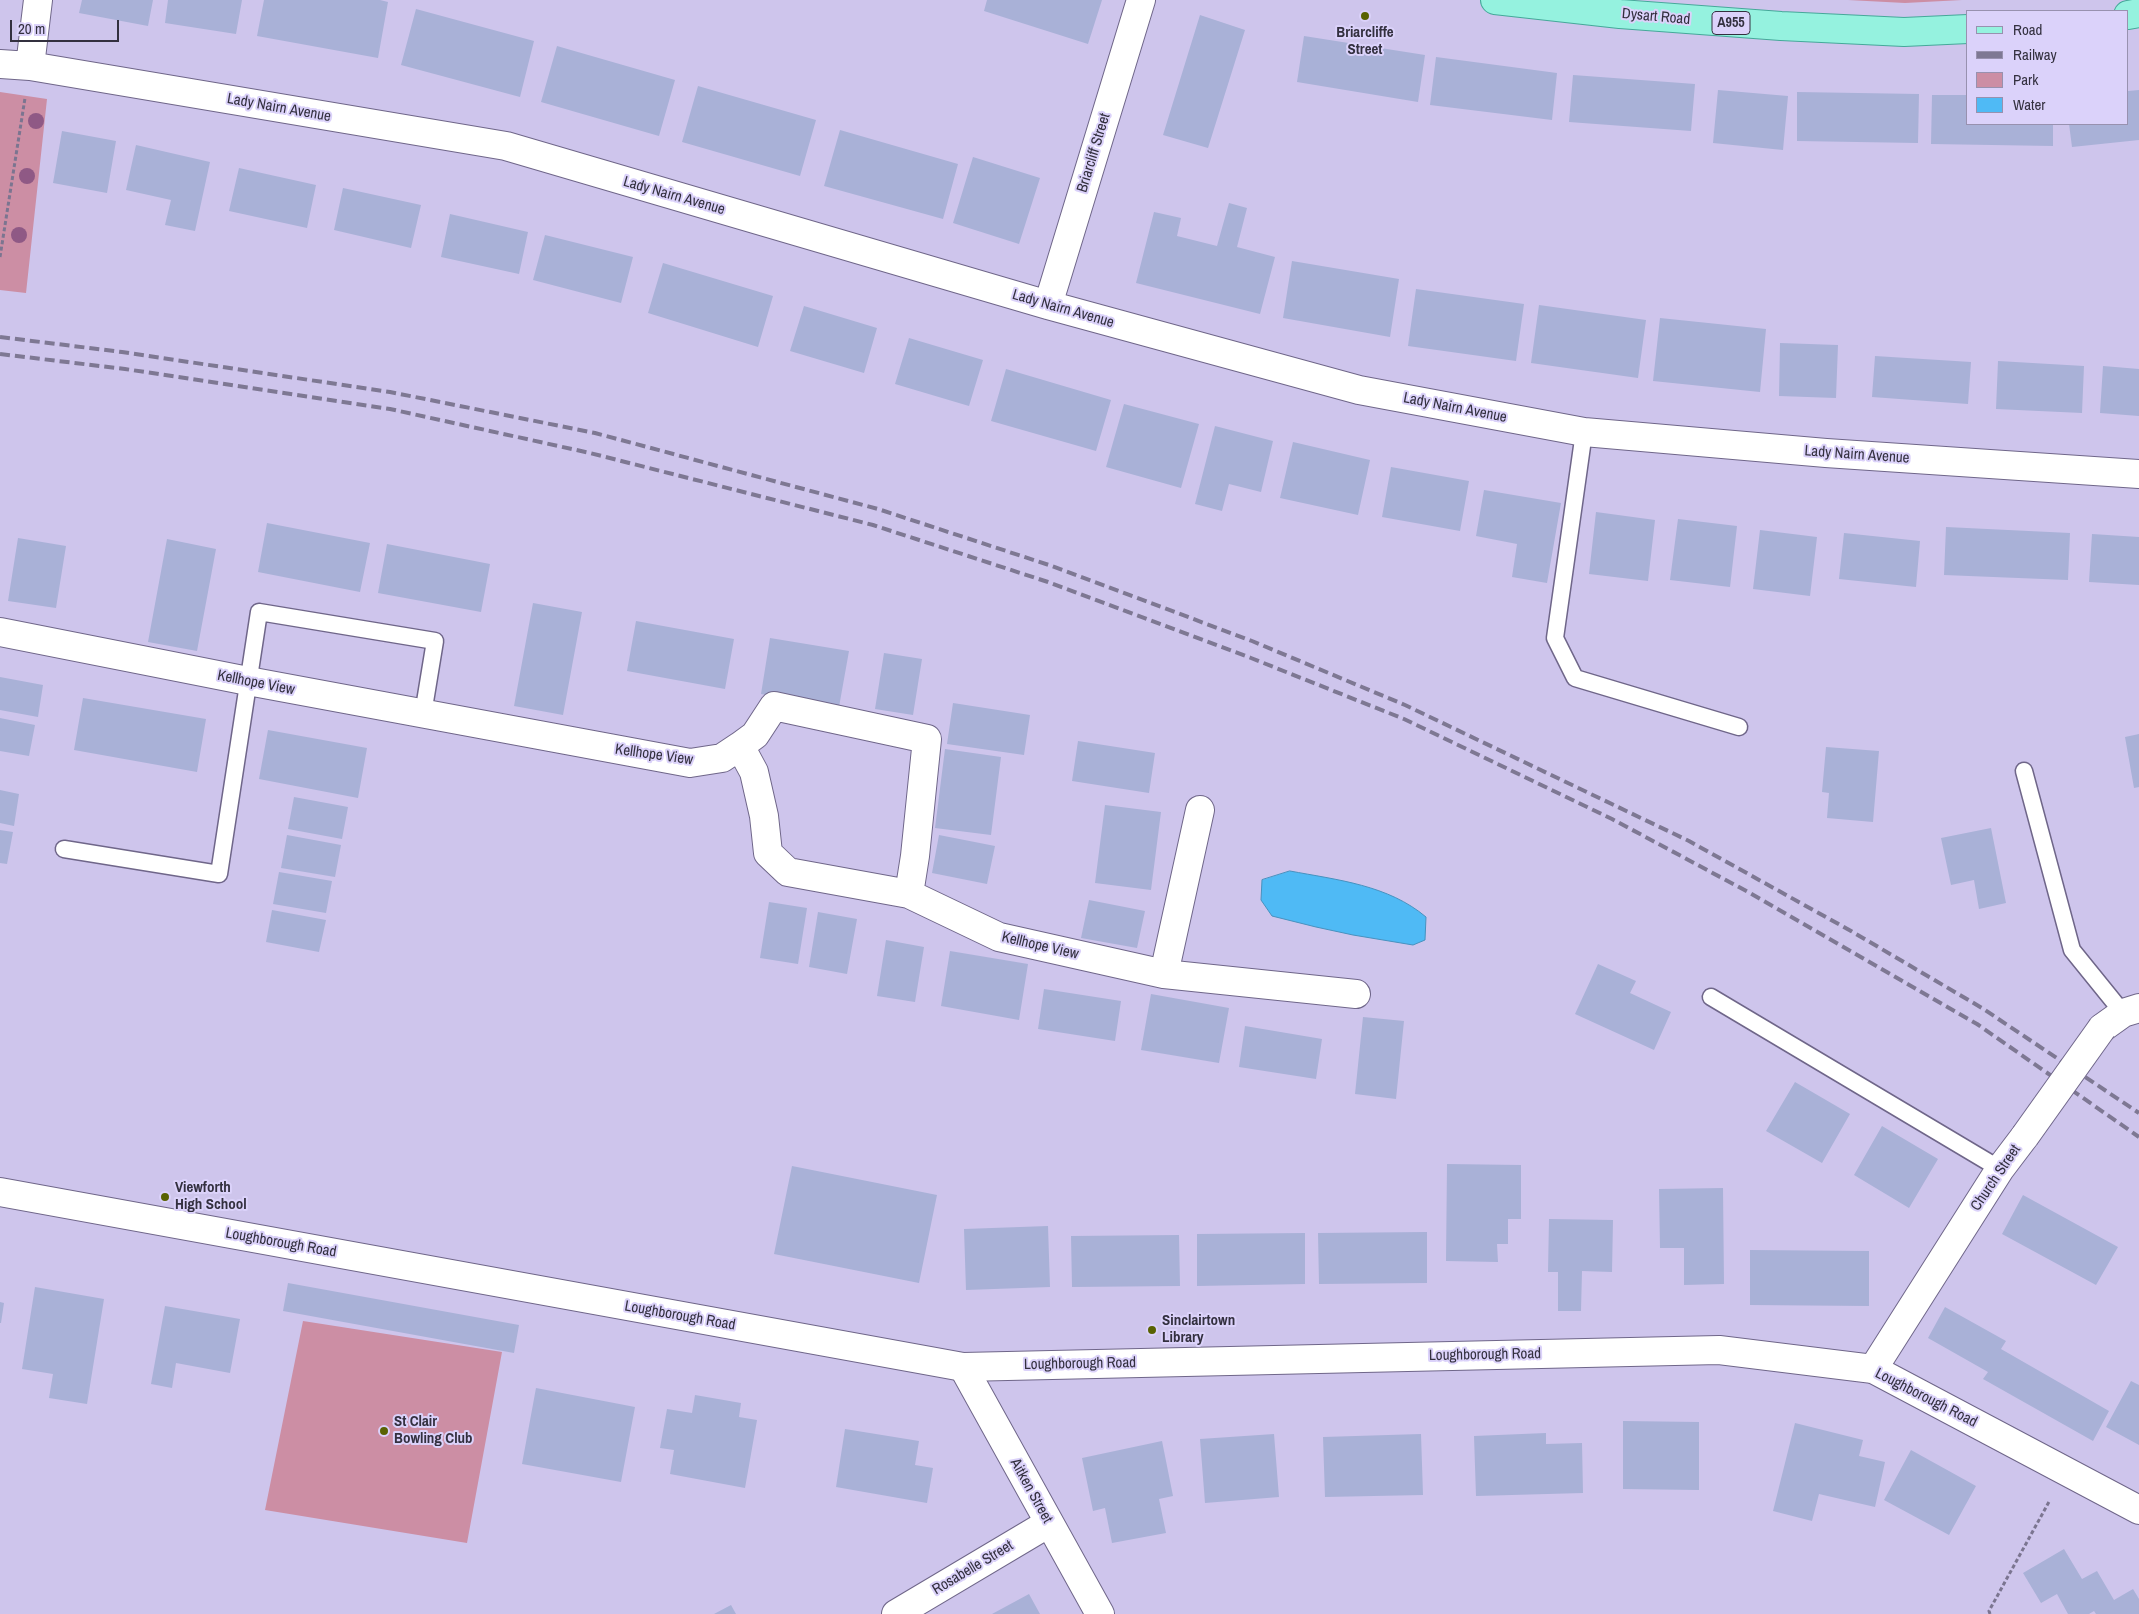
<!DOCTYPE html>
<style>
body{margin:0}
#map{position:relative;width:2139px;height:1614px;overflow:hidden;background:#cec5ec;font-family:"Archivo Narrow",sans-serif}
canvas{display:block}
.legend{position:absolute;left:1966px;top:10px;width:162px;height:115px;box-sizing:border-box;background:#dbd2fa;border:1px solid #9891af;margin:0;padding:6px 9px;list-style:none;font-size:15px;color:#33303f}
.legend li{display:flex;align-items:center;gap:10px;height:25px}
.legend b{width:25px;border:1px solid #9891af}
.scale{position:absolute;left:10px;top:20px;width:109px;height:22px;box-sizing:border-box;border:2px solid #33303f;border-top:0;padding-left:6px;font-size:15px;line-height:18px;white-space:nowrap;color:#33303f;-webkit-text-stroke:4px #dbd2fa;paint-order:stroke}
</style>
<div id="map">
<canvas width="2139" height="1614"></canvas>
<ul class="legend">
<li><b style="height:6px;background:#95f2df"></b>Road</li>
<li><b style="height:6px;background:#7e7893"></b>Railway</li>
<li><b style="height:14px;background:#cc8ea4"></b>Park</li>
<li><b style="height:14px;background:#4fbaf5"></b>Water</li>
</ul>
<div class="scale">20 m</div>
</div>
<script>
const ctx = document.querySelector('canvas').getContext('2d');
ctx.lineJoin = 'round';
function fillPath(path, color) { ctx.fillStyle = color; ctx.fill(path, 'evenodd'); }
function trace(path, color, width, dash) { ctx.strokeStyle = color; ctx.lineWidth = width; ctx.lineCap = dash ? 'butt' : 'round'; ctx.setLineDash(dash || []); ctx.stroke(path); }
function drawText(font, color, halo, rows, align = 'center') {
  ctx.font = font + ' "Archivo Narrow",sans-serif'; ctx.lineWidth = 4; ctx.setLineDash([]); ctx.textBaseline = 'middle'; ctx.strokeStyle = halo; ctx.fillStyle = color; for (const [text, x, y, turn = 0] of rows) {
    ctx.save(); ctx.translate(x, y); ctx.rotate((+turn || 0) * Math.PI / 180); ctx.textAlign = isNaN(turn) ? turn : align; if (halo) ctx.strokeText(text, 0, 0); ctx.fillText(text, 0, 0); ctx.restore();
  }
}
const green = new Path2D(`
 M1848,0h114l-57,3z
 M0,92l47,7 -21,194 -26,-3z
 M303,1321l199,31 -35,191 -202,-33z`);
const water = new Path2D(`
 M1290,871c48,9 98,14 136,46l-1,23 -12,5 -60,-10 -37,-8 -44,-11 -11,-16 1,-20z`);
const building = new Path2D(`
 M82,0h71l-5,26 -69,-13z
 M168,0h74l-6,34 -71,-11z
 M264,0h116l8,2 -10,56 -121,-22z
 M987,0h115l-14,44 -104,-33z
 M416,9l118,32 -14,56 -119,-32z
 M1200,15l45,15 -37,118 -45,-13z
 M1304,36l121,19 -7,47 -121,-20z
 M557,46l118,34 -16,56 -118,-34z
 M1436,57l121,16 -5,47 -122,-15z
 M1573,75l122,9 -4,47 -122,-9z
 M698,86l118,34 -16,56 -118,-34z
 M1718,90l70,6 -5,54 -70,-7z
 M2139,90v50l-67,7 -3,-23h59v-33z
 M1797,92l122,2 -1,49 -121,-2z
 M1932,95h36v29h85v22l-122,-2z
 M840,130l118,34 -15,55 -119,-33z
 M62,131l54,10 -9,52 -54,-10z
 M136,145l74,17 -15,69 -30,-6 6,-25 -45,-10z
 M973,157l67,21 -21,66 -66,-21z
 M239,168l77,17 -9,43 -78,-17z
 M343,188l78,17 -10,43 -77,-18z
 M1229,203l18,5 -10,39 38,10 -15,57 -124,-31 18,-71 27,6 -4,18 40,10z
 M450,214l78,18 -9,42 -78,-17z
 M545,235l88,22 -12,46 -88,-23z
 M1292,261l107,18 -9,58 -107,-19z
 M663,263l110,33 -15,51 -110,-34z
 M1416,289l108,15 -8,57 -108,-15z
 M1539,305l107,15 -8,58 -107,-15z
 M804,306l73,22 -13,45 -74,-22z
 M1660,318l106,11 -6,63 -107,-11z
 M909,338l74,22 -14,46 -74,-22z
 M1780,343l58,2 -2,53 -57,-2z
 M1875,356l96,6 -3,42 -96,-7z
 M1998,361l86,5 -2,47 -86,-4z
 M2103,366l36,3v47l-39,-3z
 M1006,369l105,31 -15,51 -105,-30z
 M1124,404l75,20 -18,64 -75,-21z
 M1215,426l58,15 -12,51 -32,-8 -7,27 -27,-7z
 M1293,442l77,18 -12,55 -78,-17z
 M1391,467l78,14 -9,50 -78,-14z
 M1484,490l77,13 -14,80 -35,-6 5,-33 -41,-8z
 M1596,512l59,8 -7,61 -59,-7z
 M1678,519l59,7 -7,61 -60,-7z
 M267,523l103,20 -10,49 -102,-20z
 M1946,527l124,6 -2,47 -124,-5z
 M1760,530l57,7 -7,59 -57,-7z
 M1844,533l76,8 -4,46 -77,-8z
 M2092,534l47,3v48l-50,-3z
 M18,538l48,8 -10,62 -48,-7z
 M167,539l49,10 -19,102 -49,-9z
 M387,544l103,20 -9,48 -103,-19z
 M533,603l49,9 -19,103 -49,-9z
 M636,621l98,18 -9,50 -98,-18z
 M770,638l79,13 -10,56 -78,-13z
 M884,653l38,6 -9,56 -38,-6z
 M0,677l43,8 -5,32 -38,-7z
 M83,698l123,21 -9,53 -123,-22z
 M953,703l77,12 -6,40 -77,-11z
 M0,718l35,7 -6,31 -29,-5z
 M268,730l99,18 -9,50 -99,-19z
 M2139,734v53l-5,1 -9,-51z
 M1078,741l77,12 -6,40 -77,-12z
 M1826,747l53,4 -6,71 -46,-4 2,-25 -7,-1z
 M945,749l56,8 -10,78 -56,-7z
 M0,790l19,4 -5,32 -14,-3z
 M294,797l54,10 -6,32 -54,-10z
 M1105,805l56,7 -10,78 -56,-7z
 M1991,828l15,75 -27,6 -5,-29 -23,5 -10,-47z
 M0,830l13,2 -6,32 -7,-1z
 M287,835l54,10 -6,32 -54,-9z
 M939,835l56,11 -8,38 -55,-11z
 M279,872l53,9 -6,32 -53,-9z
 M1089,900l56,11 -8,37 -56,-10z
 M769,902l38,6 -9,56 -38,-6z
 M272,910l54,10 -7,32 -53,-10z
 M818,912l39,7 -10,55 -38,-7z
 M886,940l38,7 -9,55 -38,-6z
 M950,951l78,13 -9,56 -78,-14z
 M1598,964l38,17 -6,12 41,19 -17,38 -79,-36z
 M1044,989l77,12 -6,40 -77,-12z
 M1151,994l78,14 -10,55 -78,-13z
 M1363,1017l41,4 -8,78 -41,-5z
 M1245,1026l77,13 -6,40 -77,-12z
 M1795,1082l55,32 -28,49 -56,-32z
 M1882,1126l56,33 -29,49 -55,-33z
 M1447,1164l74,1v54h-13v25h-11l1,18 -52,-1z
 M792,1166l145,29 -18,88 -145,-29z
 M1723,1188l1,96 -40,1v-37h-24l-1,-59z
 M2023,1195l95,52 -22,38 -94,-51z
 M1549,1219l64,1 -1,52 -30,-1 -1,40h-23v-39h-10z
 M1048,1226l2,61 -84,3 -2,-61z
 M1427,1232v51l-108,1 -1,-51z
 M1305,1233v51l-108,2v-52z
 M1179,1235l1,51 -108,1 -1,-51z
 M1750,1250l119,1v55l-119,-1z
 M288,1283l231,42 -5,28 -231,-42z
 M35,1287l69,12 -17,105 -38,-6 4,-24 -31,-5z
 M0,1302l4,1 -3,20h-1z
 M165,1306l75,13 -10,54 -54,-10 -4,25 -21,-4z
 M1945,1307l61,34 -5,8 108,62 -16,30 -110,-62 5,-7 -60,-34z
 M2131,1381l8,4v60l-33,-18z
 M536,1388l99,19 -14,75 -99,-18z
 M695,1395l46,8 -2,14 18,3 -12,68 -75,-14 4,-24 -14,-2 7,-39 25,4z
 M1623,1421l76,1v68l-76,-1z
 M1795,1423l68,17 -4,16 26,6 -10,45 -56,-13 -7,27 -39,-10z
 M845,1429l74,12 -4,24 18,3 -6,35 -91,-16z
 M1546,1433v11l36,-1 1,50 -107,3 -2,-60z
 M1274,1434l5,63 -74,6 -5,-64z
 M1421,1434l2,61 -98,2 -2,-60z
 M1162,1441l11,55 -14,3 7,34 -54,10 -7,-35 -12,3 -11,-53z
 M1911,1450l65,36 -27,49 -65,-35z
 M2064,1549l18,30 15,-8 17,29 19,-11 6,10v15h-43l-2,-3 -5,3h-21l-11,-20 -16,9 -18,-30z
 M1029,1594l11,20h-48z
 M731,1605l5,9h-22z`);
const path = new Path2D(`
 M0,257l25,-159
 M1990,1614l-1,-3 61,-111`);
const service = new Path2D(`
 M1584,432l-29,206 20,40 164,49
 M2024,771l48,179 51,63
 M64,849l155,25 40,-262 176,29 -12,73
 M1711,997l289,172`);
const minor = new Path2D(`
 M0,64l30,2 476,80 542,159 311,85 225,42 242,21 313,21
 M30,66l8,-66
 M1048,305l93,-305
 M0,632l248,49 442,82 32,-5 18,-12 14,26 10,44 4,37 20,19 121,22 90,43 165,37 192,20
 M740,746l15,-11 19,-29 153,33 -12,117 -6,38
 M1164,974l36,-164
 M2102,1028l21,-15 16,-5
 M963,1367l137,247
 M1873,1369l127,-200 25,-33
 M896,1614l153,-91`);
const tertiary = new Path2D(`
 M0,1192l963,175 756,-17 154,19 266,141`);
const primary = new Path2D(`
 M1495,0l125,14 161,12 123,6 64,-3
 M2128,15l11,-2`);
const rail = new Path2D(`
 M0,337l122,15 268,40 205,41 283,76 174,57 200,75 153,64 284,136 162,90 131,77 157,105
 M0,354l125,15 265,40 200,44 283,72 175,57 203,76 153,61 208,100 138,74 227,131 162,113`);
const minorBridge = new Path2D(`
 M2025,1136l77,-108`);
const trees = [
 [36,121],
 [27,176],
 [19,235]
];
const markers = [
 [1365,16,5,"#586201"],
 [165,1197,5,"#586201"],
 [1152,1330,5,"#586201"],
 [384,1431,5,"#586201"]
];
const shields = [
 [1731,23,38]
];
const shieldNames = [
 ["A955",1731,23]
];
const streetNames = [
 ["Dysart Road",1656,17,5],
 ["Lady Nairn Avenue",279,108,10],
 ["Briarcliff Street",1094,153,-73],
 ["Lady Nairn Avenue",674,196,16],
 ["Lady Nairn Avenue",1063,309,16],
 ["Lady Nairn Avenue",1455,408,11],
 ["Lady Nairn Avenue",1857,455,4],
 ["Kellhope View",256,683,11],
 ["Kellhope View",654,755,8],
 ["Kellhope View",1040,946,13],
 ["Church Street",1996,1178,-56],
 ["Loughborough Road",281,1243,10],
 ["Loughborough Road",680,1316,10],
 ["Loughborough Road",1485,1355,-1],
 ["Loughborough Road",1080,1364,-1],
 ["Loughborough Road",1926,1398,27],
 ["Aitken Street",1031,1491,61],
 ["Rosabelle Street",973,1568,-31]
];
const poiNames = [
 ["Briarcliffe",1365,33,"center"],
 ["Street",1365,50,"center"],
 ["Viewforth",175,1188],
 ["High School",175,1205],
 ["Sinclairtown",1162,1321],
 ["Library",1162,1338],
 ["St Clair",394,1422],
 ["Bowling Club",394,1439]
];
fillPath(green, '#cc8ea4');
fillPath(water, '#4fbaf5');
trace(water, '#4791be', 1);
fillPath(building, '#a9b1d7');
trace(service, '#6f6689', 19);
trace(minor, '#6f6689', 30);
trace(tertiary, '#6f6689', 30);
trace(primary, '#45a899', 30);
trace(path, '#7b7590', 3, [4, 2.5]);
trace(service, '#fff', 16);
trace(minor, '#fff', 28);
trace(tertiary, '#fff', 28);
trace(primary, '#95f2df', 28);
trace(rail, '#7e7893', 4, [10, 5]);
trace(minorBridge, '#6f6689', 30, []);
trace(minorBridge, '#fff', 28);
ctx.fillStyle = '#8f5985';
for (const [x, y] of trees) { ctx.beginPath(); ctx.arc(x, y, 8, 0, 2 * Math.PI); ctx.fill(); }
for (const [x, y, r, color] of markers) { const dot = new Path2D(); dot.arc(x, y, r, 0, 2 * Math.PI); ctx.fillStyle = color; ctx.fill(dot); trace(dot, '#dbd2fa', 2); }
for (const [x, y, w] of shields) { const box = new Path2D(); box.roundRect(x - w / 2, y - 11.5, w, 23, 4); ctx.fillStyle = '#dbd2fa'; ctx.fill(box); trace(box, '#33303f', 1); }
drawText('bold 14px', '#33303f', null, shieldNames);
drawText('15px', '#33303f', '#dbd2fa', streetNames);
drawText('bold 15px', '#33303f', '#dbd2fa', poiNames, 'left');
</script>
